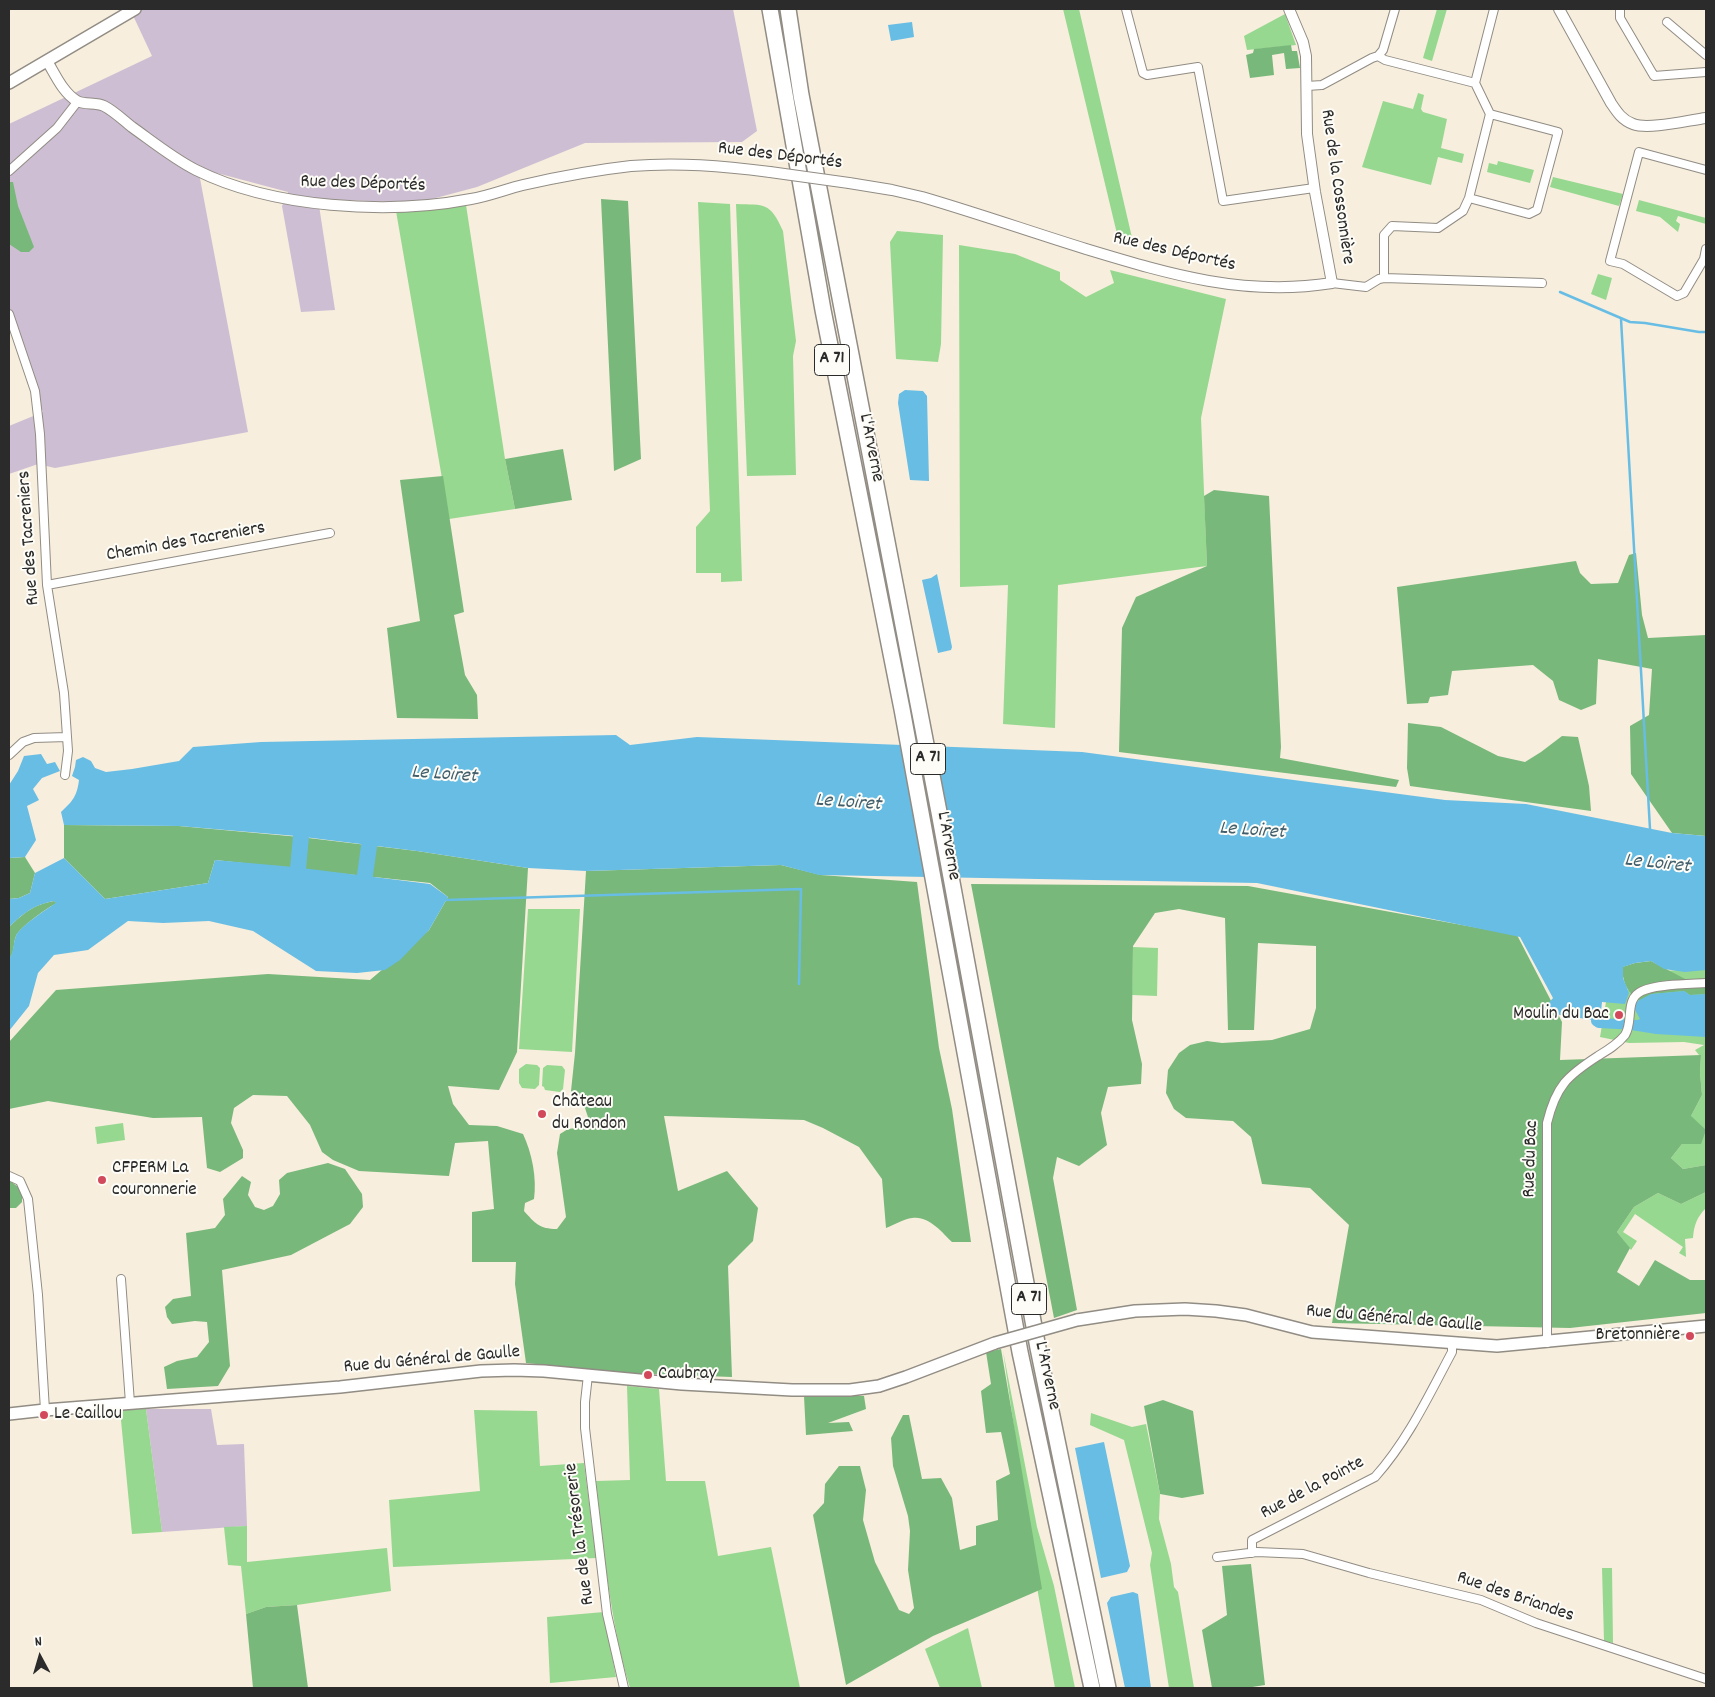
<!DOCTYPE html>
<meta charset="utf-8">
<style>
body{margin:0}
#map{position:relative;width:1715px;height:1697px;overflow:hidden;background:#f7eedd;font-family:Dekko,sans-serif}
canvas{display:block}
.frame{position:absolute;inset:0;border:10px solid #2b2b2b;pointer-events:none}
.north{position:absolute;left:15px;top:1632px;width:50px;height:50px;-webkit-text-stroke:4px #fdfcf7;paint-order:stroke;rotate:354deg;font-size:14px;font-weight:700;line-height:20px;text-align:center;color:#2b2b2b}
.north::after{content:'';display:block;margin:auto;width:18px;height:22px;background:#2b2b2b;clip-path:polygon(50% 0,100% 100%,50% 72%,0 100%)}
</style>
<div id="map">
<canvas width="1715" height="1697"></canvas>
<div class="frame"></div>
<div class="north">N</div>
</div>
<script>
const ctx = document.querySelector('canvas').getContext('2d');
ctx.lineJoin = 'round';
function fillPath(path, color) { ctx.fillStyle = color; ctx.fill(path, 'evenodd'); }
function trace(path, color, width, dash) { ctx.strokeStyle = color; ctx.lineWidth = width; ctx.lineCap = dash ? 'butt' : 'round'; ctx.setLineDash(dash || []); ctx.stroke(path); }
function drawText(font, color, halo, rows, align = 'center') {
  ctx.font = font + ' Dekko,sans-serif'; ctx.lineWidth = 4; ctx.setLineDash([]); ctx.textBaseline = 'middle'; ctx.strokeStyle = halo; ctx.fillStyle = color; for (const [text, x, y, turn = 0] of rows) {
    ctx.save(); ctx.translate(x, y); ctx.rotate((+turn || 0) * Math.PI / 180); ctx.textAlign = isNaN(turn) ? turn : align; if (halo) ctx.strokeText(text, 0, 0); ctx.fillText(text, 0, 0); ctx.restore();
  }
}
const industrial = new Path2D(`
 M130,9h603l24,122 -15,11 -157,1 -108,44 -45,12 -35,3 -79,-3 17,111 -34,2 -19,-106 6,-14 -90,-24 50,264 -193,36 -17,-4 -29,10v-48l34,-14 -34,-87v-201l143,-68z
 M146,1409h65l6,36 27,-1 3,82 -85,6z`);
const green = new Path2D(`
 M1063,9h16l54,233 -15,-4z
 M1437,9h10l-15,52 -9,-3z
 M1285,14l11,31 -49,5 -3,-14z
 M1418,93l6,2 -3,14 2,3 24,7 -6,29 23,6 -2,9 -24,-6 -7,28 -69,-18 21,-66 30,8z
 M1498,161l36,9 -4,13 -43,-11 2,-9 8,2z
 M1553,177l70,17 -4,12 -69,-19z
 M1639,200l67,18v6l-28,-8 -2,5 4,3 -2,8 -18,-15 -24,-6z
 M698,202l32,2 12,377 -21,1v-9h-25v-46l14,-16z
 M736,204c29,1 34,-2 47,27l13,110 -3,15 3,119 -49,1z
 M466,205l39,254 10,50 -66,10 -53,-308z
 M897,231l46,4 -2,109 -3,18 -42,-3 -6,-117z
 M959,245l56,9 45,18v8l26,17 28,-14 -4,-13 116,29 -25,119 6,148 -149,19 -3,143 -52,-4 5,-139 -48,2z
 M1598,274l14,4 -6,22 -15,-6z
 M528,909h52l-8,143 -53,-3z
 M1133,947l25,1 -1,48 -25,-1z
 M1706,968v133l-1,1 1,6v57l-23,4 -12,-11 11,-14 9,-28 11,-21 -2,-22 1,-18h-2l-4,-5 9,-5 -20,-3 -55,1 -29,-6 6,-35 58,-31z
 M526,1064l11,1 3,3 -1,17 -4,4 -13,-1 -3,-5v-14z
 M547,1065l15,1 3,4 -2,19 -3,3 -15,-2 -1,-3 -2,-1 1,-18z
 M123,1123l2,17 -28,4 -2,-17z
 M1706,1192v16c-9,9 -12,17 -13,30l-8,1 1,18 -7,-4 4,-6 -48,-33 -12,18 14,9 -6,9 -14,-18 17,-25 24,-14 23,11z
 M1003,1351l34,176 17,59 21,102h-20l-17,-95z
 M627,1386l32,3 7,92h39l13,75 53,-9 29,141h-170c-20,-66 -26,-138 -34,-207l34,-1z
 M146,1409l16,123 -30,2 -12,-124z
 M474,1410l63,1 3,55 44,-3 12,95 -203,9 -4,-67 91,-9z
 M1091,1413l41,14 14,-3 14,70 -1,25 12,45 3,23 4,5 16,96h-25l-19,-123 2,-12 -28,-113 -34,-15z
 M247,1526v36l140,-14 4,43 -94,14 -31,2 -20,7 -5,-48 -13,-1 -4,-38z
 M1602,1568h10l1,75 -9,-2z
 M604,1612l12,65 -66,6 -3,-66z
 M968,1628l14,60h-42l-15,-39z`);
const forest = new Path2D(`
 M1291,45l1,6h5l3,17 -14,1 -2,-16 -12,2 2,20 -24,3 -4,-23 7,-2 1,-4z
 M9,182h4l5,24 16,41 -5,5h-8l-12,-8z
 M601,199l27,2 13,258 -27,12z
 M563,449l9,51 -57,9 -10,-50z
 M443,476l21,136 -10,3 11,60 12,20 1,24 -81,-1 -10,-90 33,-7 -20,-141z
 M1214,490l55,6 12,251 -1,11 119,22 -3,7 -277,-35 3,-124 14,-31 71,-31 -3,-70z
 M1636,553l6,62 6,23 58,-3v201l-34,-3 -41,-59 -1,-48 19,-11 3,-46 -54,-10 -2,45 -15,6 -22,-10 -6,-19 -20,-16 -81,6 -4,24 -18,2 -2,6 -21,1 -10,-117 179,-26 4,12 11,11 27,-1 11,-28z
 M1408,723l33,4 57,29 27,6 16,-10 21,-16 16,1 11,49 2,25 -181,-25 -3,-18z
 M64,825l115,1 121,11 117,14 111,17 -11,184 -18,38 -51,-4 5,18 16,21 28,1 26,8c9,19 14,44 11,65l-9,4 -1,8c11,12 15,18 33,18l9,-12 -9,-64 3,-19 8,-5 15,-2 5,-10 -3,-9 -14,-17 4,-38 11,-182 195,-6 40,10 96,7 22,166 13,61 19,133h-19c-10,-10 -24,-27 -40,-24 -8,1 -18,7 -26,10l-4,-49 -23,-32 -36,-19 -19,-8 -140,-4 14,75 49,-20 31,37 -5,33 -25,25 4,111 -107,-4 -99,-10 -11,-79 1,-22h-44v-50l22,-3 -6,-68 -33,2 -6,33 -90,-5 -26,-11 -11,-8 -12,-27 -23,-29 -34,-1 -19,13 -3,15 12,27v8l-23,14 -13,-4 -5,-51 -49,1 -105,-17 -39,8v-67l47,-52 212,-16 102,6 59,-50 19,-33 -18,-14 -215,-23 -7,23 -103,16 -41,-41z
 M25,857l10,16 -5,20 -11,5 -10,1v-41z
 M971,884l277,2 269,49 45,87 -2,38 141,-5 -1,18 2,22 -11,21 15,14 -5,14h-19l-11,14 12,11 23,-4v27l-25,12 -23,-11 -24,14 -17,25 13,16 -13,24 22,14 16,-26 35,20h16v33l-136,15 -238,-5 17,-98 -39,-37 -48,-4 -11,-47 -18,-16 -47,-3 -12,-9 -8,-16 2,-23 11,-17 11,-8 17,-4 15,2 50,-3 38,-11 6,-21v-62l-58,-3 -4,87h-26l-3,-112 -46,-9 -24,4 -22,33 -1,74 10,44 -1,20 -33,3 -7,26 6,32 -28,21 -22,-9 -4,21 24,132 -23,8z
 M54,901l3,2c-9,4 -38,25 -41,33 -3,7 -1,17 -7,23v-32c16,-15 24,-22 45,-26z
 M1651,961l36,19 19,-2v16l-16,1 -6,-4 -32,3 -12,7c-13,-9 -17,-17 -18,-34l13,-4z
 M328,1163l17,6 17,25 1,13 -13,17 -59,31 -69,15 8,96 -12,20 -51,3 -3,-22 13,-6 20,-4 12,-15 -2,-20 -12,-1 -23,3 -5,-7 -2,-10 8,-8 18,-3 -5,-63 29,-5 10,-13 -2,-16 19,-23 9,6 -3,13 7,12 9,3 9,-4 7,-12 -1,-14 8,-7z
 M9,1180l13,10v12l-6,6h-7z
 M1001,1349l41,240 -109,47 -87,49 -33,-170 11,-12 1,-19 14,-18h21l6,24 -3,30 12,42 24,48 10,4 5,-6 -6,-38 2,-39 -2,-15 -15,-50 -2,-28 12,-23h6l13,64 19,-1 11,20 8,52 16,-5v-19l22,-6 -2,-39 14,-7 -9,-42 -15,1 -5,-42 10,-7 -5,-32z
 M804,1396h60l2,13 -38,14 21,-1 4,9 -47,4z
 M1163,1400l30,11 11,83 -22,4 -22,-4 -16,-88z
 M1251,1564l14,121 -19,3h-34l-10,-58 25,-15 -5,-49z
 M297,1605l11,83h-55l-7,-74 20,-7z`);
const water = new Path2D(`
 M912,22l2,15 -23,4 -3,-16z
 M905,390l18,1 4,5 2,85 -19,-1 -12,-77 1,-9z
 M937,574l15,73 -1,3 -13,3 -16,-73 9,-2z
 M616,735l14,10 67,-8 385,15 363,48 81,4 146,29 34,3v134l-21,2 -21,-3 -13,-8 -16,2 -12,4v11l6,15 -4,11 -23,-2 -2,19 -40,-6 -16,-7 9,-10 -33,-61 -263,-54 -438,-8 -38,-10 -195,6 -58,-3 -111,-17 -121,-15 -117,-10 -115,-1 -3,-13c12,-11 16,-16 18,-32l-7,-4 3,-9 1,-7 7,-3 8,4 4,7 11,4 26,-3 47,-8 14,-14 68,-5z
 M41,754l6,10 8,-2 5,9 -18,7 -9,11 6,11 -12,6 9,34 -11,17 10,16 29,-15 41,41 103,-16 7,-23 79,7 136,17 18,13 -19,33 -29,30 -15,10 -28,3 -41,-2 -63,-40 -44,-10 -46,2 -35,-2 -40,29 -34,5 -16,18 -9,33 -20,25v-72c5,-6 4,-16 7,-23 2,-8 32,-28 40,-33l-2,-2c-21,4 -30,12 -45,26v-28l10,-1 11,-5 5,-20 -10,-16 -16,1v-73l9,-14 6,-15z
 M1684,991l6,4 16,-1v43l-50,-3 -25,-4 2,-8 7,-3 -6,-11 2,-6 15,-8z
 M1104,1442l26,124 -3,6 -26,6 -26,-130z
 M1133,1592l5,2 13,94h-26l-18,-85 4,-6z`);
const stream = new Path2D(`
 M1560,292l70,30 15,1 54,9h7
 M1621,319l29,510
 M446,900l355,-11 -2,95`);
const canal = new Path2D(`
 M1596,1021l3,2 38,2`);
const river = new Path2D(`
 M355,889h8l9,-64
 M296,890l7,-75`);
const minor = new Path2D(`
 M1126,9l17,64 4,2 51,-8 25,134 91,-13
 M1620,9v9l34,58 52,-4
 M1667,22l39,33
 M1378,56l5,-6 12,-41
 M1475,83l19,-74
 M1307,86l15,-1 50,-27 6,-2 7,4 90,23 15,31 -21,84 -6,13 -25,17 -46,-2 -8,9v43
 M1706,170l-67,-18 -29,109 13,3 54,32 7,-3 20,-34 2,-10
 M9,171l48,-43 21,-27
 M1469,198l60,16 8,-4 21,-78 -68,-18
 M1332,283l34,4 13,-8 5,-1 158,5
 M9,314l26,77 5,43 7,151 17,108 4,58 -3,24
 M47,585l283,-52
 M9,755l14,-13 11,-4 33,-1
 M9,1176l11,5 8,18 10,96 7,115
 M121,1279l9,124
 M1547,1343v-220c9,-37 20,-47 51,-67 10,-6 20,-12 27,-21 9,-14 -1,-36 17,-44 15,-7 47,-7 64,-8
 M588,1375l-3,27v26l22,186 17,74
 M1252,1553v-13l123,-63c33,-37 54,-82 77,-125v-8
 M1217,1557l40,-5 46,2 66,19 112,27 55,23 170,56`);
const tertiary = new Path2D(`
 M1559,9l52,94c6,9 11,17 22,21 16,6 56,-4 73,-6
 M47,61c8,13 16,32 30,40 8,4 19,1 27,5 10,5 19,14 28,21 21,15 42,32 64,43 76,38 192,45 275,29 18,-3 35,-10 52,-14 35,-8 72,-15 108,-19 47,-4 92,0 139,6
 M849,183l43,7 30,7c55,16 109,35 164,52 83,25 158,48 246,34l-17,-91 -8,-58 -1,-78 -3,-14 -14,-33`);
const secondary = new Path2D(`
 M9,83l126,-74
 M1077,1320l58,-9 50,-2 31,2 30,4 66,17 185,14 209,-20
 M9,1414l36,-4 295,-23 141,-16 33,-1 30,1 138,13 110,6h58l29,-4 27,-9 89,-34`);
const motorway = new Path2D(`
 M770,9l53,301 79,399 118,643 72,336
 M788,9l13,86 138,717 99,536 70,340`);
const tertiaryBridge = new Path2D(`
 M770,172l79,11`);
const secondaryBridge = new Path2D(`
 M995,1343l82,-23`);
const markers = [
 [1619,1015,5,"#d1495b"],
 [542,1114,5,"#d1495b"],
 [102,1180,5,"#d1495b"],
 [1690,1336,5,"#d1495b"],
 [648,1375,5,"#d1495b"],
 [44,1415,5,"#d1495b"]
];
const shields = [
 [832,360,35],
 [928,759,35],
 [1029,1299,35]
];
const shieldNames = [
 ["A 71",832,360],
 ["A 71",928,759],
 ["A 71",1029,1299]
];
const streetNames = [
 ["Rue des Déportés",780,157,7],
 ["Rue des Déportés",363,185,2],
 ["Rue de la Cossonnière",1336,187,82],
 ["Rue des Déportés",1174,253,13],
 ["L'Arverne",870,448,79],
 ["Rue des Tacreniers",30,538,-94],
 ["Chemin des Tacreniers",186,543,-10],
 ["L'Arverne",947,846,80],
 ["Rue du Bac",1532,1159,-88],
 ["Rue du Général de Gaulle",1394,1320,5],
 ["Rue du Général de Gaulle",432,1361,-5],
 ["L'Arverne",1046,1376,78],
 ["Rue de la Pointe",1313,1489,-28],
 ["Rue de la Trésorerie",581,1534,-97],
 ["Rue des Briandes",1515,1598,19]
];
const poiNames = [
 ["Moulin du Bac",1609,1015,"right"],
 ["Château",552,1103],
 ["du Rondon",552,1125],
 ["CFPERM La",112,1169],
 ["couronnerie",112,1191],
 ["Bretonnière",1680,1336,"right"],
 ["Caubray",658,1375],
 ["Le Caillou",54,1415]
];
const waterNames = [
 ["Le Loiret",444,776,4],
 ["Le Loiret",848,804,4],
 ["Le Loiret",1252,832,4],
 ["Le Loiret",1657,865,6]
];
fillPath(industrial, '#cdbed3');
fillPath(green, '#96d88f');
fillPath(forest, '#78b87a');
fillPath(water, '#68bde5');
trace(stream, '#68bde5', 2.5);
trace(canal, '#68bde5', 10);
trace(river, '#68bde5', 16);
trace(minor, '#918c84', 10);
trace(tertiary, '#918c84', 12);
trace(secondary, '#918c84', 14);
trace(motorway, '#918c84', 18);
trace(minor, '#fff', 8);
trace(tertiary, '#fff', 10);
trace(secondary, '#fff', 11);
trace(motorway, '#fff', 15);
trace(tertiaryBridge, '#918c84', 12, []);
trace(secondaryBridge, '#918c84', 14, []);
trace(tertiaryBridge, '#fff', 10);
trace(secondaryBridge, '#fff', 11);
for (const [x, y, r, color] of markers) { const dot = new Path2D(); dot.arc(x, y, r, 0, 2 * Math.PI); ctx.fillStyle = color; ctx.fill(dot); trace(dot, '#fdfcf7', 2); }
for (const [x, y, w] of shields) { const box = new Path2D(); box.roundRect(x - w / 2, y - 15.5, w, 31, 4); ctx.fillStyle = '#fdfcf7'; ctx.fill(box); trace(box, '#2b2b2b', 1); }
drawText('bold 18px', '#2b2b2b', null, shieldNames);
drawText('19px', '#2b2b2b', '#fdfcf7', streetNames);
drawText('19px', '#2b2b2b', '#fdfcf7', poiNames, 'left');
drawText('italic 20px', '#405e6c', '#fdfcf7', waterNames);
</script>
